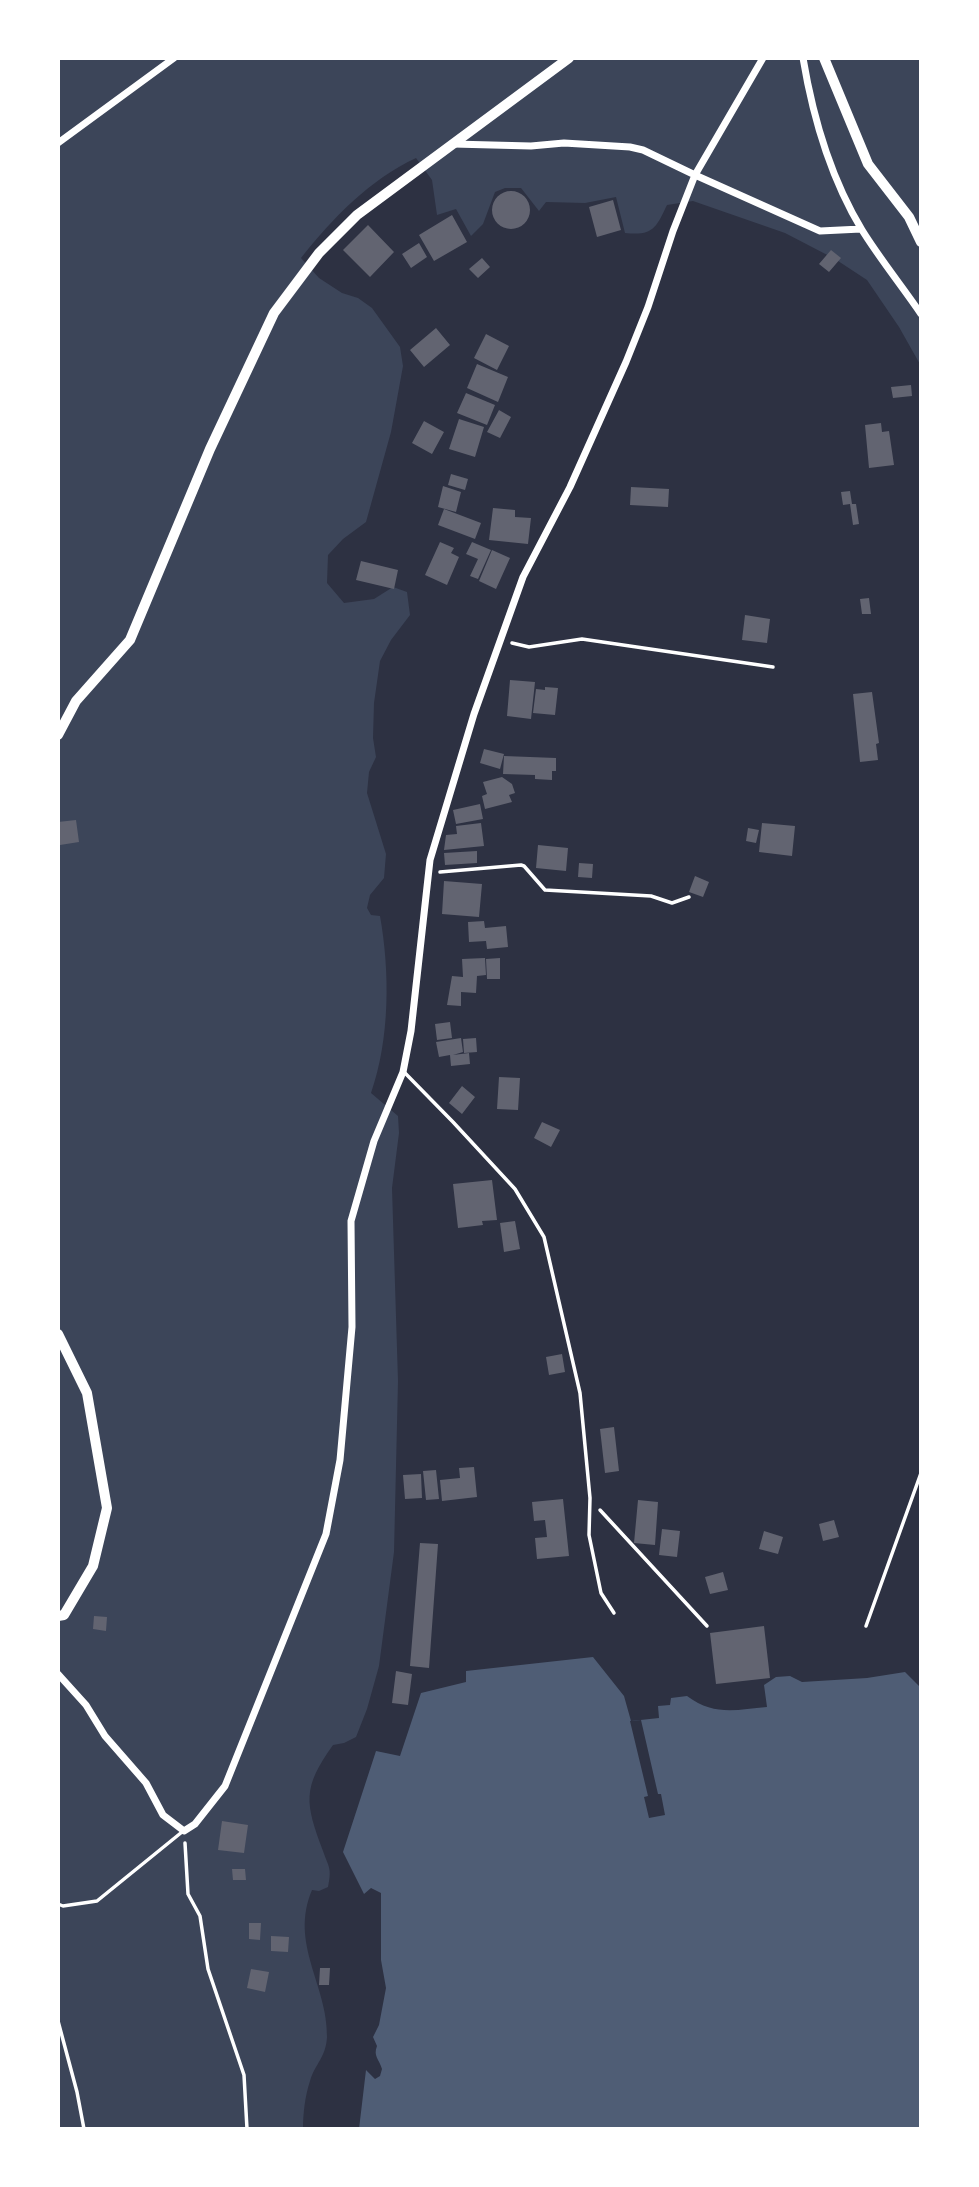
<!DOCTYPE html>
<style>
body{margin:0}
#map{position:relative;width:979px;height:2187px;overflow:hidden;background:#2d3142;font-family:"Titillium Web",sans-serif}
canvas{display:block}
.frame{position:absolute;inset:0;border:60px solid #fff;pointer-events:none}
</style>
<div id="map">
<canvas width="979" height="2187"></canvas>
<div class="frame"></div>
</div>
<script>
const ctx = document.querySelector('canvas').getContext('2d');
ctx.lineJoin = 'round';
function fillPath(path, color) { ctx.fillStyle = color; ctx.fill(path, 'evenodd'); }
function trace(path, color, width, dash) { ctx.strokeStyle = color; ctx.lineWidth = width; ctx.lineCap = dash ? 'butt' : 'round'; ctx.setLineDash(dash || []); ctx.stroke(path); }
const green = new Path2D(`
 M58,58h863v308l-22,-39 -32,-47 -32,-21 -50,-26 -92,-32 -26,4c-11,23 -14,31 -42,28l-9,-36 -31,6 -39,-1 -7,9 -18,-23h-16l-10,4 -12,32 -12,12 -15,-27 -19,6 -5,-35 -16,-22c-47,22 -83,60 -115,100l18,20 23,15 16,5 14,10 28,39 3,19 -12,66 -25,90 -23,17 -15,16 -1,28 17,20 30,-4 19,-12 14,5 3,23 -19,25 -11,21 -6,42 -1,35 3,19 -7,15 -2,21 19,61 -2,24 -14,17 -3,13 4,7 9,1c10,56 10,123 -9,177l27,23 1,17 -7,55 6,193 -4,171 -15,114 -12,43 -11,28 -12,6 -11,2c-31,43 -28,58 -10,106 6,17 9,17 5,36l-9,4 -7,-1c-23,54 16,95 15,147 -1,20 -12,27 -17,44 -5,15 -7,33 -7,48h-245z`);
const water = new Path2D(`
 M593,1657l31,39 7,25 28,-3 -1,-12 12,-1 1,-7 16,-2c27,20 48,14 80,11l-3,-22 12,-8 14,-1 12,6 65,-4 38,-6 16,16v441h-562l7,-59 9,9 5,-3 2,-7c-3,-10 -9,-13 -5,-23l-4,-9 6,-12 7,-37 -5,-28v-67l-10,-5 -7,6 -21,-42 33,-101 24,5 21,-63 45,-11v-11z`);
const pier = new Path2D(`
 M641,1720l17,74h3l4,21 -16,3 -5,-21 4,-1 -18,-75z`);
const building = new Path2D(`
 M492 210a19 19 0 1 1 38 0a19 19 0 1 1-38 0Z
 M613,200l8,30 -24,7 -8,-30z
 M452,215l15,27 -33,19 -15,-26z
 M368,225l26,27 -24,25 -27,-27z
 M419,243l8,14 -16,11 -9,-14z
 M831,250l10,8 -12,14 -10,-8z
 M482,258l8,9 -12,11 -9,-9z
 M436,328l14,17 -26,22 -14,-17z
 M486,334l23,12 -12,24 -23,-12z
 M477,364l31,13 -10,25 -31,-14z
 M911,385l1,11 -19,2 -2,-11z
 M466,393l29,12 -8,20 -30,-12z
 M499,410l12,7 -11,21 -13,-6z
 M459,419l25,8 -9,30 -26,-8z
 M424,421l20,11 -12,22 -20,-11z
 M881,423l1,9 7,-1 5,34 -25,3 -4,-43z
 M451,474l17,5 -3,11 -17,-5z
 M443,486l18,6 -5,20 -18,-5z
 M631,487l38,2 -1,18 -38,-2z
 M850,491l2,13h4l3,20 -6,1 -3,-21 -7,1 -2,-13z
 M493,508l22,2v7l16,1 -3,26 -39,-4z
 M444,509l37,14 -6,16 -37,-14z
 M440,542l14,6 -3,5 8,4 -12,28 -22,-10z
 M472,542l19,8 -13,29 -8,-3 8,-17 -12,-5z
 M492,550l18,8 -14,31 -17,-8z
 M361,561l37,9 -4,19 -38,-9z
 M869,598l2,16h-9l-2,-15z
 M745,615l25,4 -3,24 -25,-3z
 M510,680l25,2 -4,37 -24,-3z
 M545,687l13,1 -3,27 -22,-2 3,-24 9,1z
 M872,692l7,51 -3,1 2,16 -18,2 -7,-68z
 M484,749l20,5 -4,15 -20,-6z
 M504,756l52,2v13h-4v9l-17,-1v-4l-32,-1z
 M502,777l10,7 3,9 -6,2 3,7 -27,7 -3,-13 5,-2 -4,-12z
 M480,804l3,15 -27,5 -3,-14z
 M76,820l3,22 -19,3 -2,-23z
 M481,823l3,23 -40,4 2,-15 11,-1 -1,-8z
 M762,823l33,3 -3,30 -33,-4z
 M748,828l11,2 -3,13 -10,-2z
 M538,845l30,3 -2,23 -30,-3z
 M477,851v12l-32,2 -1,-12z
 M579,863l14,1 -1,14 -14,-1z
 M695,876l14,6 -6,15 -14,-5z
 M444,881l38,3 -3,33 -37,-3z
 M484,921l1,7 21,-2 2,21 -21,2 -1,-8 -17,1 -1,-20z
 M485,958l1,17 -9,1 -1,17 -15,-1v14l-14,-1 5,-29 11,1 -1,-18z
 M500,958v21h-13l-1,-20z
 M450,1022l2,16 -15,2 -2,-16z
 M461,1038l2,14 -10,3 16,-2 1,11 -19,2 -1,-11 -11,2 -3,-15z
 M476,1038l1,14 -13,1 -1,-14z
 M499,1077l21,1 -2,32 -21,-1z
 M462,1086l13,11 -13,17 -13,-11z
 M542,1122l18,8 -9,17 -17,-9z
 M492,1180l5,40 -15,1 1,4 -25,3 -5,-44z
 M515,1221l5,28 -16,3 -4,-29z
 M562,1354l3,18 -16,3 -3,-18z
 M614,1427l5,44 -14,2 -5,-44z
 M474,1467l3,30 -35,4 -2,-21 20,-2 -1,-10z
 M436,1470l3,29 -13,1 -3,-29z
 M421,1474l1,24 -17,1 -2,-24z
 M563,1499l6,57 -32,3 -2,-21 12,-1 -2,-17 -11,1 -2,-19z
 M638,1500l20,2 -3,43 -21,-2z
 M834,1520l5,17 -16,4 -4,-17z
 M662,1529l18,2 -3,26 -18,-2z
 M764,1531l19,6 -5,17 -19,-5z
 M420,1543l18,1 -9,124 -19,-2z
 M723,1572l5,18 -18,4 -5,-17z
 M94,1616l13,1 -1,14 -13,-2z
 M764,1626l6,52 -54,6 -6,-51z
 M396,1671l16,3 -4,31 -16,-2z
 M222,1821l26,4 -4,28 -26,-3z
 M232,1869h13l1,11h-13z
 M249,1923h12l-1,17 -11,-1z
 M271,1936l18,1 -1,15 -17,-1z
 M320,1968h10l-1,17h-10z
 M251,1969l18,3 -4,20 -18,-4z`);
const path = new Path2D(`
 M512,643l17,4 53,-8 191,28
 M440,872l81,-7 3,1 21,24 106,6 21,7 17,-6
 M600,1510l107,116
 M866,1626l55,-153
 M185,1843l3,51 12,22 8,53 36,106 3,54
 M58,2021l19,71 7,37`);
const service = new Path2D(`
 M405,1073l48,49 62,67 29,48 36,156 10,105 -1,37 12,58 13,20
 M58,1904l5,2 34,-5 85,-69`);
const minor = new Path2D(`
 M803,58c10,60 27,119 59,172 18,29 40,56 59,84
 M58,143l116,-85
 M453,144l78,2 33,-3 66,4 13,3 52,25 68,-117
 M58,1674l28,31 19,31 41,47 17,32 21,16 11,-7 30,-38 101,-252 14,-74 12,-133 -1,-106 23,-80 29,-69 8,-41 19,-171 44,-146 49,-137 47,-90 56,-125 22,-55 25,-76 22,-56 125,56 41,-2`);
const tertiary = new Path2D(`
 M824,58l44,106 41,53 12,25
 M58,735l18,-34 54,-61 80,-191 64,-136 45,-60 38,-38 212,-157
 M58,1334l29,59 20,115 -14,58 -29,49 -6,1`);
fillPath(green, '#3c4559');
fillPath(water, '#4f5d75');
fillPath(pier, '#2d3142');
fillPath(building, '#626471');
trace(path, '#fff', 3.5);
trace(service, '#fff', 3.5);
trace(minor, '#fff', 7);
trace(tertiary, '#fff', 10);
</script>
